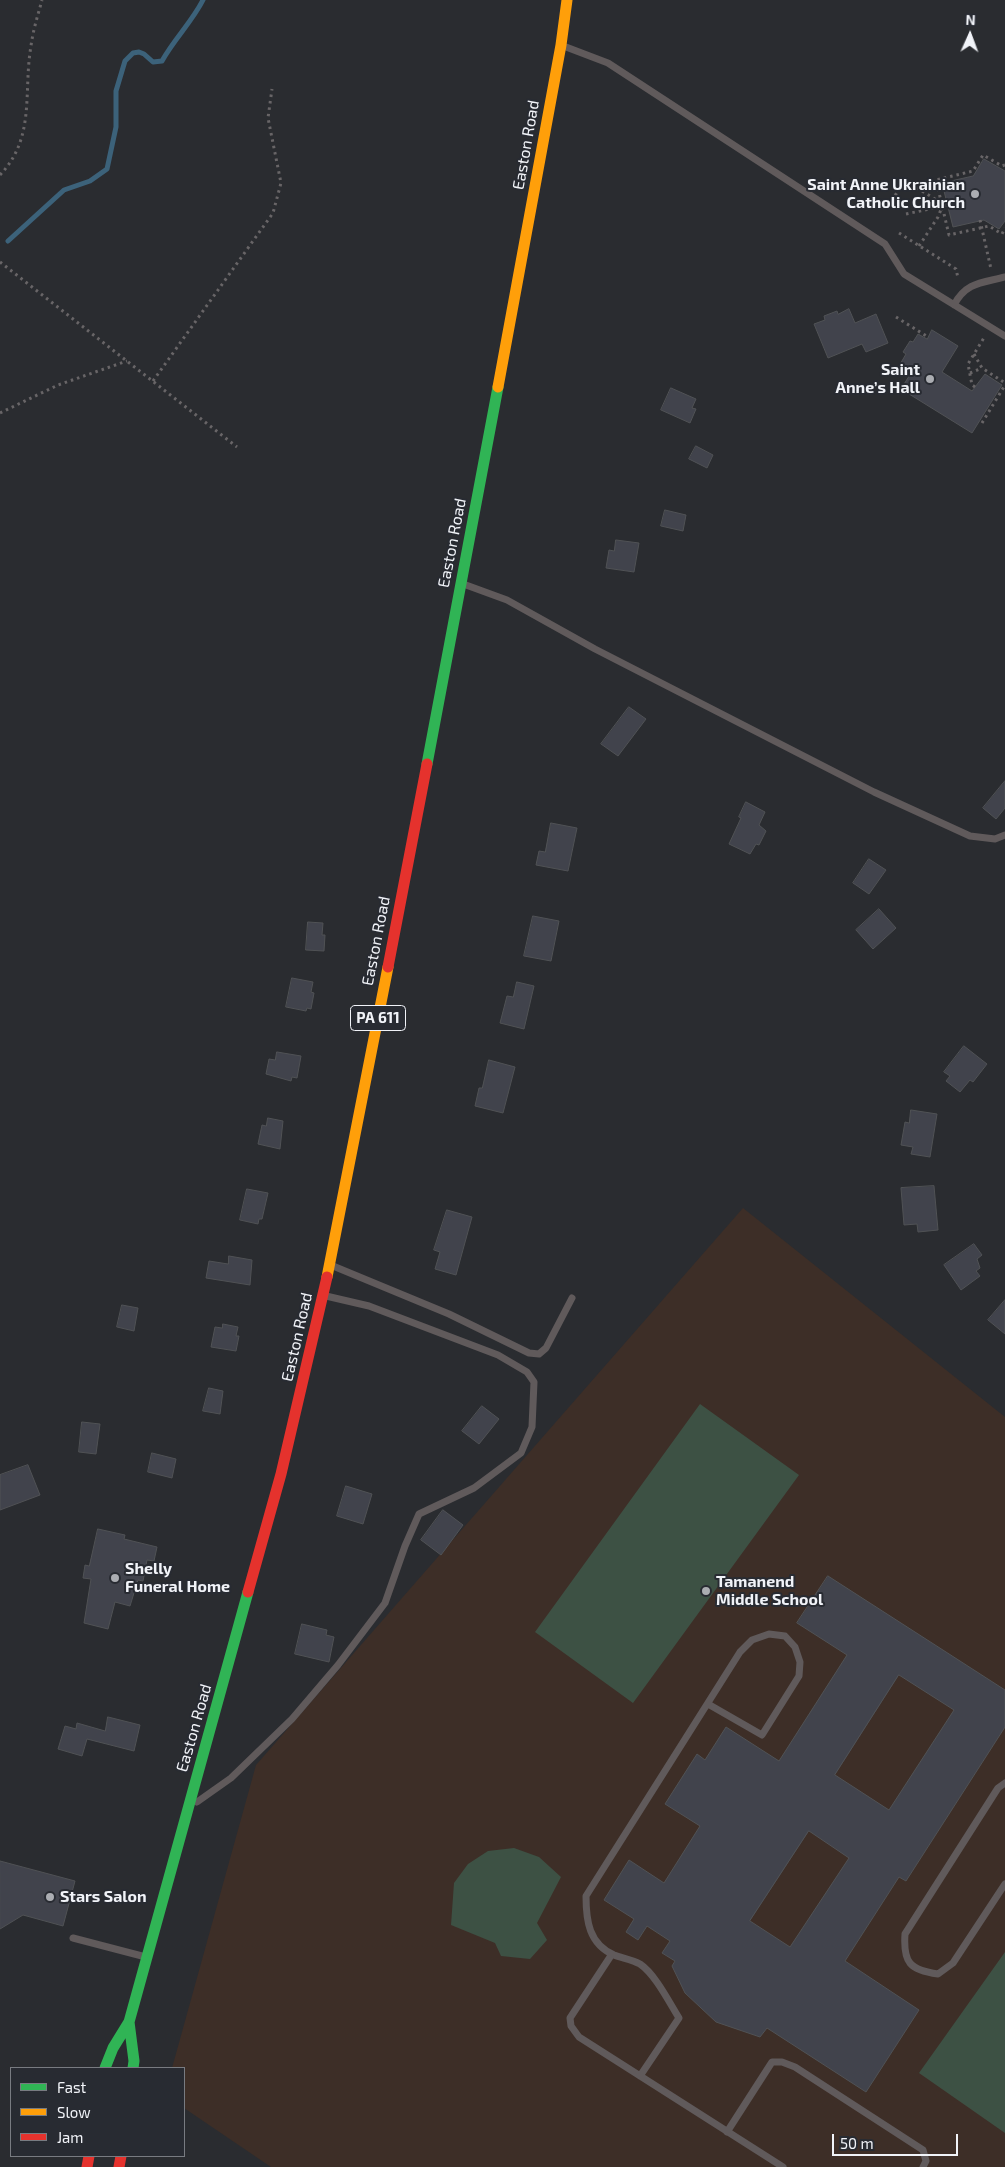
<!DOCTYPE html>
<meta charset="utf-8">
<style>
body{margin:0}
#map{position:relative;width:1005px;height:2167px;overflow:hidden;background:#2a2c30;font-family:"Exo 2",sans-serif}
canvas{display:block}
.legend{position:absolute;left:10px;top:2067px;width:175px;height:90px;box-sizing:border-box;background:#282b32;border:1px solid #787b81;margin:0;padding:6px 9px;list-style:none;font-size:15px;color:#f1f3f8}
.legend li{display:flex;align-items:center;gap:10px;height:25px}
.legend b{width:25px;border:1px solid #787b81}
.north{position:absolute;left:945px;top:10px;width:50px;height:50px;-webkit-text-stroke:4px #282b32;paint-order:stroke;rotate:2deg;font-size:14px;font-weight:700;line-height:20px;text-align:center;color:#f1f3f8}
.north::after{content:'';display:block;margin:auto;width:18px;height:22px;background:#f1f3f8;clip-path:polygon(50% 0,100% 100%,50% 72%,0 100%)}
.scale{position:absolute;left:832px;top:2134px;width:126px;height:22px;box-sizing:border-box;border:2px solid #f1f3f8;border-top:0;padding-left:6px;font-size:15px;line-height:18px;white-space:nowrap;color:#f1f3f8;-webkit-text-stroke:4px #282b32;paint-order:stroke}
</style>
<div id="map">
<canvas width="1005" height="2167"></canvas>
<ul class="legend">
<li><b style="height:6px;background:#30b455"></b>Fast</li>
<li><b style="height:6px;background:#ff9f0a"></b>Slow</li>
<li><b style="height:6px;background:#e5322d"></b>Jam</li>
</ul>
<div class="north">N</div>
<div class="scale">50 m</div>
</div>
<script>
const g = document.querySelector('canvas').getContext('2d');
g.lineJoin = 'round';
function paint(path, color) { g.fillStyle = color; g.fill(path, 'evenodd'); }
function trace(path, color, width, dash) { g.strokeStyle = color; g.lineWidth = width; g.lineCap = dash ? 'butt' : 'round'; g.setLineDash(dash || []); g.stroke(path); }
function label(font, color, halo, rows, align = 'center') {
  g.font = font + ' "Exo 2",sans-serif'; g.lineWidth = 4; g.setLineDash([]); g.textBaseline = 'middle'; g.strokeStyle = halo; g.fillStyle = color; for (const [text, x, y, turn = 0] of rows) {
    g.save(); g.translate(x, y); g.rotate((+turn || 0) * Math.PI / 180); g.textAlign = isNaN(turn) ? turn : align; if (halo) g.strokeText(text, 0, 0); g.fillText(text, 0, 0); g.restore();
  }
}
const education = new Path2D(`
 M743 1208 1005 1417V2167H271L184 2108V2068H172L256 1765Z`);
const green = new Path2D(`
 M700 1404 799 1475 633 1703 535 1632Z
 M514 1848 539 1857 561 1877 537 1923 547 1940 530 1959 501 1956 495 1943 451 1925 454 1883 468 1864 488 1851Z
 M1005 1952V2133L919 2073Z`);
const stream = new Path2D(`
 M8 241 64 190 90 181 107 169 116 127V91L125 61 133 53 139 52 144 54 153 62 162 61C174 39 192 22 203 0`);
const building = new Path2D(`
 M984 159 1005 171V221L999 229 984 220 953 227 942 183 973 176Z
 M849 309 855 323 876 314 888 343 866 352 862 344 828 358 814 324 825 320 824 316 837 311 838 314Z
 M932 330 958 346 942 372 972 391 985 374 1002 385 972 433 901 389 911 373 899 366 906 354 903 352 910 341 913 342 918 334 927 339Z
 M671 388 696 399 692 408 696 409 690 423 661 410Z
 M696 446 713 455 707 468 689 459Z
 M665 510 686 515 683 531 661 526Z
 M616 540 639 543 634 572 606 568 609 550 614 551Z
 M629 707 646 719 618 756 601 744Z
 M1005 781V808L996 819 983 808Z
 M746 802 765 812 759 825 766 831 759 845 756 844 750 854 729 844 741 818 739 817Z
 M551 823 577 828 568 871 536 865 539 851 545 852Z
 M869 859 886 870 869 894 853 883Z
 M879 909 896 928 873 949 856 930Z
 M533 916 559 921 551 961 524 956Z
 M308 922 323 923 322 935H325L324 951 306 950Z
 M292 978 313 982 311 992 314 993 311 1009 307 1008 306 1011 286 1007Z
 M517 982 534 986 524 1029 500 1023 507 996 513 997Z
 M964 1046 987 1064 973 1082 970 1080 960 1092 946 1081 950 1076 944 1072Z
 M277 1052 301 1056 297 1078 292 1077 291 1081 266 1074 269 1059 275 1060Z
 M489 1060 515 1067 503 1113 475 1106 479 1088H482Z
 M911 1110 937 1114 930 1157 911 1154 913 1147 901 1145 905 1122 909 1123Z
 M268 1118 283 1121 280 1149 258 1144 262 1125 266 1126Z
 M934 1186 938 1230 918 1232 917 1224 904 1225 901 1188Z
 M247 1189 268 1193 262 1219H259L258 1224 240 1220Z
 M447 1210 472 1217 456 1275 435 1269 440 1252 434 1250Z
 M974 1244 982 1255 977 1259 980 1268 976 1271 980 1276 961 1290 944 1265Z
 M229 1256 252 1260 250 1285 206 1278 209 1261 228 1264Z
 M1005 1300V1334L988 1320Z
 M122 1305 138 1308 134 1331 117 1327Z
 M223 1324 238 1327 236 1336H239L236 1351 211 1347 215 1327 222 1328Z
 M209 1388 223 1391 220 1414 203 1411Z
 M482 1406 499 1419 479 1444 462 1431Z
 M82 1422 100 1424 96 1454 79 1452Z
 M152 1453 176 1459 172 1478 148 1472Z
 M28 1465 40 1495 0 1510V1475Z
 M346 1486 372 1494 363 1524 337 1516Z
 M443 1510 463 1525 441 1555 421 1540Z
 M98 1529 125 1535 124 1539 157 1547 154 1561 147 1560 143 1581 138 1580 130 1606 115 1602 108 1629 84 1623 91 1579 83 1578 85 1565 89 1566Z
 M828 1576 1005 1690V1727L906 1881 899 1877 845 1961 919 2010 866 2092 767 2028 760 2037 716 2022 685 1993 672 1966 675 1961 662 1953 670 1941 647 1926 638 1940 626 1932 634 1919 604 1900 629 1860 664 1883 700 1826 665 1804 697 1754 705 1760 726 1727 779 1761 847 1655 797 1623ZM899 1675 954 1710 889 1810 835 1775ZM809 1831 849 1858 790 1947 750 1921Z
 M302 1624 327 1630 326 1635 334 1637 329 1662 295 1654Z
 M108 1717 140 1725 134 1751 87 1739 82 1756 58 1749 65 1726 76 1729 77 1723 105 1731Z
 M0 1861 75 1881 63 1926 23 1915 0 1929Z`);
const path = new Path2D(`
 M1005 165 1002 166 983 155 973 171 936 180 949 235 989 226 1002 234 1005 228
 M0 175C36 137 23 92 31 46 33 30 38 15 42 0
 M892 201 904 180 935 199 941 206
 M906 214 948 205
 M980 220 991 269
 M899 233 956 269 958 278
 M919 246 938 217 942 207
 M0 262 237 447
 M896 317 928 337
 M974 354 982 368 1005 383
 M970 373 982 368
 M153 381 273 213 281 183 268 118 272 89
 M975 387 972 385 968 364 985 336
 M0 413 58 385 127 361
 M982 423 1005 385`);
const lane = new Path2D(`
 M566 47 608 63 885 244 904 274 1005 336
 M954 305C966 282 982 283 1005 277
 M466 585 507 600 595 649 874 792 970 836 995 839 1005 835
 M333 1266 449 1314 529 1353 539 1354 546 1348 572 1298
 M1005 1783 998 1788 905 1934C903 1963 910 1970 938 1974L953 1963 1005 1884
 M197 1802 231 1778 292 1719 338 1665 385 1603 405 1546 419 1514 474 1488 521 1453 532 1427 534 1382 527 1372 498 1355 369 1306 326 1296
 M73 1938 142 1956
 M612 1954 570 2018 571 2026 579 2037 783 2167
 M640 2076 679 2018C669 2002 655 1974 640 1964 633 1960 622 1958 614 1955 589 1944 586 1921 586 1896L740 1652 752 1640 769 1634 785 1636 795 1647 800 1662 799 1676 762 1735 708 1704
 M727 2132 772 2062H782L795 2067 923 2150 926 2161 923 2167`);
const fast = new Path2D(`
 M427 764 498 387
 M129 2022 134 2061 133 2068
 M105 2068 113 2048 129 2022 248 1592`);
const slow = new Path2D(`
 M498 387 561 45 567 0
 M327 1277 388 967`);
const jam = new Path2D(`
 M388 967 427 764
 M248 1592 281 1474 327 1277
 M87 2167 89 2156
 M119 2167 121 2156`);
const markers = [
 [975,194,5,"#abadb2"],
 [930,379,5,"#abadb2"],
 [115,1578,5,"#abadb2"],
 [706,1591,5,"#abadb2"],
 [50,1897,5,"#abadb2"]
];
const shields = [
 [378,1018,55]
];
const shieldNames = [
 ["PA 611",378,1018]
];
const streetNames = [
 ["Easton Road",526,145,-80],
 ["Easton Road",452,543,-79],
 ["Easton Road",376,941,-79],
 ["Easton Road",297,1337,-77],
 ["Easton Road",194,1728,-74]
];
const poiNames = [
 ["Saint Anne Ukrainian",965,185,"right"],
 ["Catholic Church",965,203,"right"],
 ["Saint",920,370,"right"],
 ["Anne’s Hall",920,388,"right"],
 ["Shelly",125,1569],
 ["Funeral Home",125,1587],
 ["Tamanend",716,1582],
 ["Middle School",716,1600],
 ["Stars Salon",60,1897]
];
paint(education, '#3d2e27');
paint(green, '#3d5144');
trace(stream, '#3c627a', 5);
paint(building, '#41434c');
trace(building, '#505255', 1);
trace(path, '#686567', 3, [2.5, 4]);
trace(lane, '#605a5b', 7);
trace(fast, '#30b455', 11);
trace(slow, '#ff9f0a', 11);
trace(jam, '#e5322d', 11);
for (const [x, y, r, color] of markers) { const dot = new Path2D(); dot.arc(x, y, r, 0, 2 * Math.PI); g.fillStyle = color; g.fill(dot); trace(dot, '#282b32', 2); }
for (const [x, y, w] of shields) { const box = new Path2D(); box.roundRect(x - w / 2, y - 12.5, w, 25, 4); g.fillStyle = '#282b32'; g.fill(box); trace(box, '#f1f3f8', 1); }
label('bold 15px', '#f1f3f8', null, shieldNames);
label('16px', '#f1f3f8', '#282b32', streetNames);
label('bold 16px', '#f1f3f8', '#282b32', poiNames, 'left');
</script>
